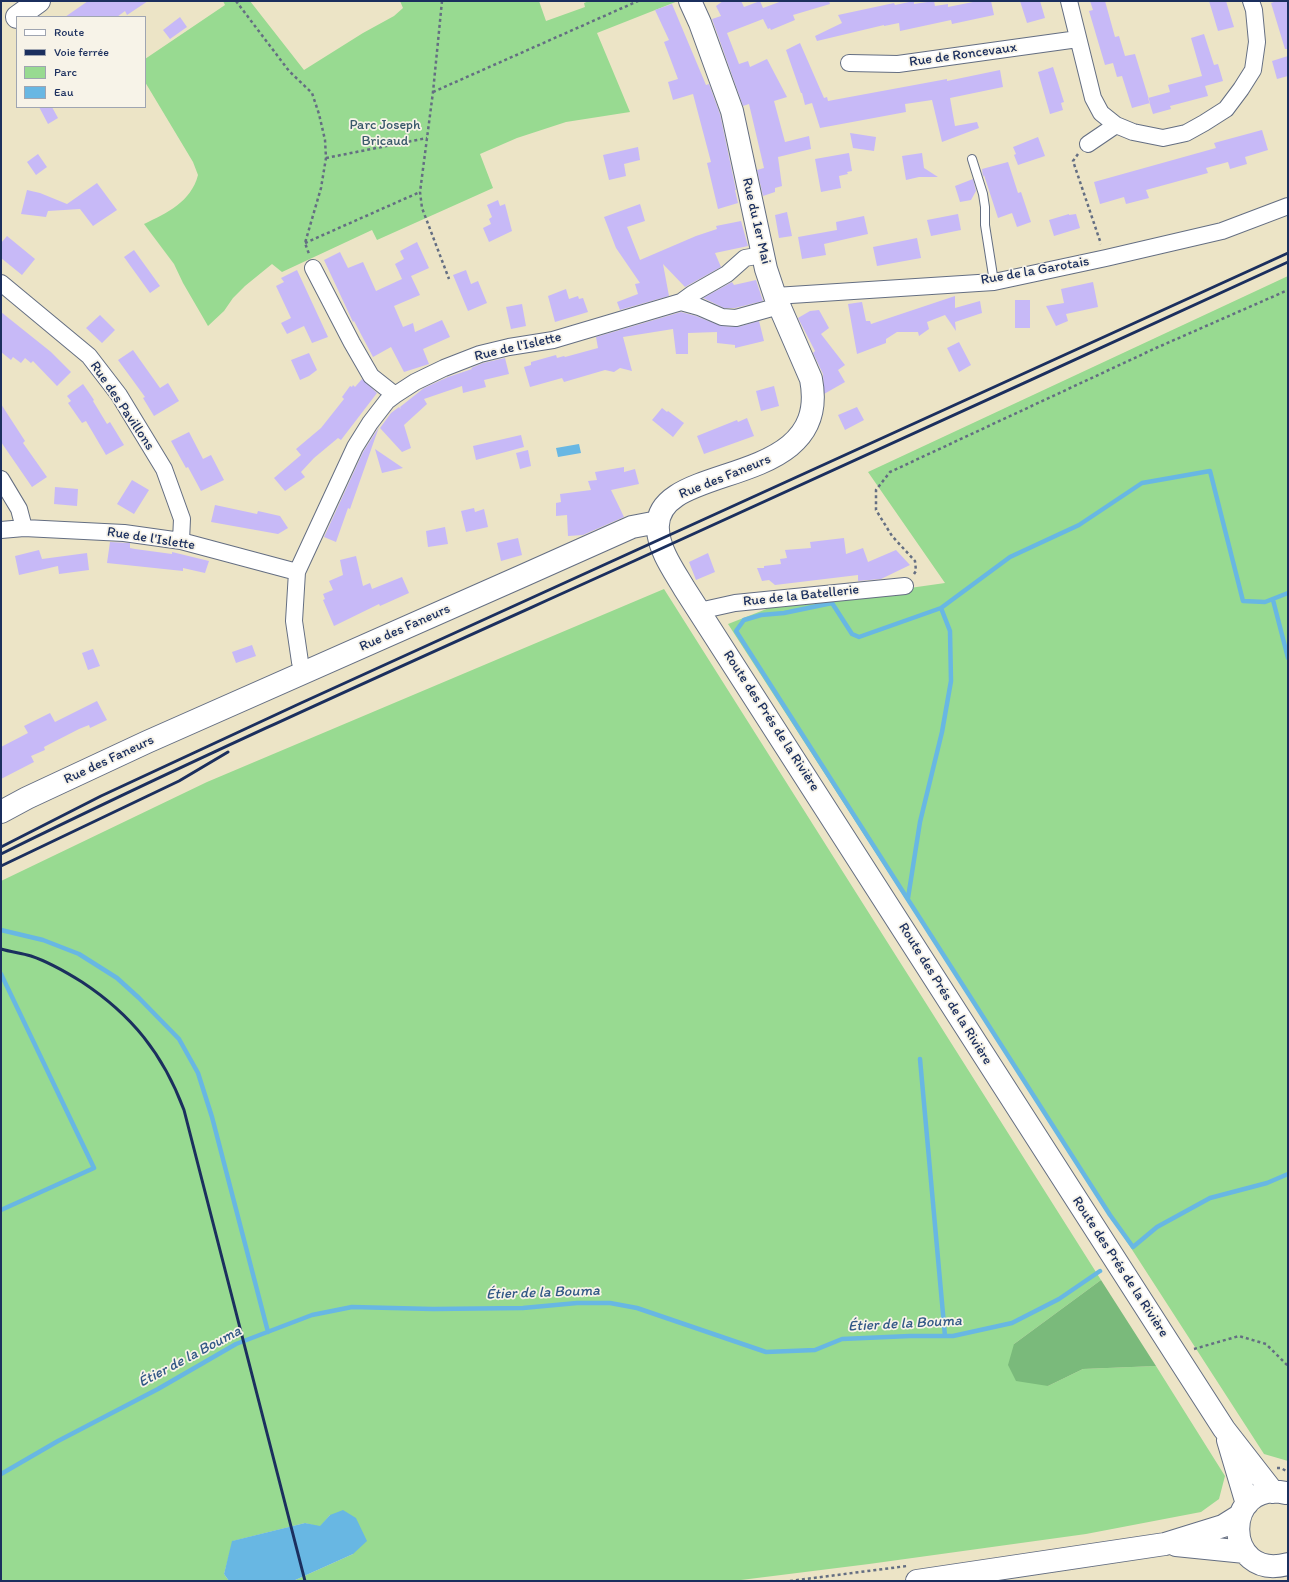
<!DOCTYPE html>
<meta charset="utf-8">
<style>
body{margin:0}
#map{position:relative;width:1289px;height:1582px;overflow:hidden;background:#ece4c6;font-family:Itim,sans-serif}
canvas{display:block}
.frame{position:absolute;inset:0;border:2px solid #1b2f5e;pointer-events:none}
.legend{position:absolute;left:16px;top:16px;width:130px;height:92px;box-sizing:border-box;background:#f7f3e8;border:1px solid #9fa5b1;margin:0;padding:5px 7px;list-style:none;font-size:12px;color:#1b2f5e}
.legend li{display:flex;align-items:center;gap:8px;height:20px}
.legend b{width:20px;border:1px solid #9fa5b1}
</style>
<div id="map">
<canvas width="1289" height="1582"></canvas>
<div class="frame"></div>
<ul class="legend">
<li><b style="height:5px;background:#fff"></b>Route</li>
<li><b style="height:5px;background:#1b2f5e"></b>Voie ferrée</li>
<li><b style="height:11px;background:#98da91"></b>Parc</li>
<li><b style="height:11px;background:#68b7e3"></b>Eau</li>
</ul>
</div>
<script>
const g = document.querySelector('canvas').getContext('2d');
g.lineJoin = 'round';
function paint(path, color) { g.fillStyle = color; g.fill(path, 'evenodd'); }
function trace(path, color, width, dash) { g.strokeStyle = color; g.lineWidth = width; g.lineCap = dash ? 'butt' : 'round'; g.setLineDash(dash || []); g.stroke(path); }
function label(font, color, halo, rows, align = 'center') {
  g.font = font + ' Itim,sans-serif'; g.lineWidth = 3.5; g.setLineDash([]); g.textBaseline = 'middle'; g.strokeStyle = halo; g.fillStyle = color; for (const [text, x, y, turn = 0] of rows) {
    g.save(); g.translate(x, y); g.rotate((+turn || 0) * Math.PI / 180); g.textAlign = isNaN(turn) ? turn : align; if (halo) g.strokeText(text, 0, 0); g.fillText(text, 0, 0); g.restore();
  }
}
const green = new Path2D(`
 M223 1H250L304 70 363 33 394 16 403 8 400 1H539L546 21 585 7 584 3 589 1H678L597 33 630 112 566 122 517 138 480 154 493 188 377 240 372 230 282 272 272 264 245 286 233 298 224 311 208 326 183 283 174 264 144 224C167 213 191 202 198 175L193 162 145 82V59L225 5Z
 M1288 276V1461L1264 1454 728 624 769 608 945 583 868 472Z
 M664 589 1101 1280 1014 1344 1048 1386 1083 1369 1156 1366 1225 1476 1219 1499 1201 1512 1086 1534 869 1564 733 1581H293L353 1554 330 1515 320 1527 305 1523 233 1541 224 1574 229 1581H1V881L207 782Z`);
const forest = new Path2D(`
 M1101 1280 1156 1366 1083 1369 1048 1386 1016 1381 1008 1365 1014 1344Z`);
const water = new Path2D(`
 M579 444 581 453 558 457 556 448Z
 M343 1510 356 1518 367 1541 353 1554 293 1581H229L224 1574 232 1541 305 1523 320 1526 330 1515Z`);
const stream = new Path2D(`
 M1288 593 1265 602 1243 601 1210 471 1142 483 1079 525 1010 557 941 608 859 637 852 634 832 603 784 613 761 615 744 620 736 631 1110 1215 1133 1247 1157 1227 1210 1198 1267 1183 1288 1174
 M1273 600 1288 658
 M908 898 920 822 942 732 951 681 950 631 941 608
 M1 930 43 940 79 954 117 978 139 998 179 1039 198 1073 212 1117 268 1332
 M1 974 94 1168 1 1210
 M920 1059 945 1336
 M1 1474 58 1441 158 1389 236 1344 312 1315 352 1307 433 1309 523 1308 577 1303H610L637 1308 766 1352 815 1350 842 1339 910 1336H953L1012 1323 1059 1299 1100 1271`);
const building = new Path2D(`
 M88 1H148L127 15 125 11 117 17H65Z
 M723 1H741L744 7 760 1 763 8 782 1H829L830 4 793 15 795 20 771 30 770 28 768 29 763 19 727 33 739 64 748 61 750 67 767 59 787 97 774 101 785 142 809 136 811 149 778 157 782 186 775 188V192L763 196 757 170 764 168 749 104 743 106 712 19 721 16 716 6Z
 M914 1V4L934 1 935 6 948 4V7L978 1H991L994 15 952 24 951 20 900 31 899 23 884 26V25L817 41 815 36 842 23 838 15 894 3 895 5Z
 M1020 1H1040L1045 18 1027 23Z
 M1090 1H1105L1115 37 1119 36 1125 56 1135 54 1150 103 1132 108 1122 76 1117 77 1113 63 1105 65 1089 11 1093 10Z
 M1209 1H1226L1234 27 1218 31Z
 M1277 1H1288V49H1285L1271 3Z
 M672 4 706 85 709 84 720 114 736 190H735L738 203 718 209 707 163 711 162 693 94 673 100 668 82 678 79 664 42 669 40 655 10Z
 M180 17 187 27 170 39 163 30Z
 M1204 34 1214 65 1218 64 1223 81 1205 86 1208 96 1170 106 1171 109 1153 114 1148 98 1170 92 1168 85 1202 76 1191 38Z
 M800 43 824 98 827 97 828 101 947 79V81L1000 70 1003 87 950 98 955 126 977 122 979 128 942 142 932 100 905 104 906 112 820 128 812 103 805 105 802 93H801L786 50Z
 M1288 56V76L1277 79 1272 61Z
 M1053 67 1064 102 1061 103 1063 110 1050 114 1038 72Z
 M39 107H52L58 118 48 124Z
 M1262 130 1268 150 1245 157 1247 164 1230 169 1228 162 1206 168 1208 173 1146 190 1149 198 1126 204 1124 197 1100 204 1094 182 1216 148 1214 143Z
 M850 133 876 137 874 151 853 148Z
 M1038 137 1045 156 1018 165 1014 155 1016 154 1013 147Z
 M638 147 640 160 624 164 626 176 609 180 603 155Z
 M849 153 852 171 847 172 848 174 839 176 841 188 821 192 815 159Z
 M922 153 924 168 938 177H919L906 180 902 156Z
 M38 154 47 167 36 175 27 162Z
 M1008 162 1018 193 1021 192 1031 222 1017 227 1012 213 998 218 984 175 983 177 982 169Z
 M973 179 976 191 971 200 960 202 955 186Z
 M97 183 117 210 93 226 80 209 48 211 46 217 21 214 27 190 40 193 67 204Z
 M498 200 500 206 505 204 512 231 489 242 483 228 491 224 489 219 492 217 487 205Z
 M640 204 645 221 627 227 640 260 696 236 717 229 716 226 741 221 748 246 715 253 721 267 685 287 663 264 669 296 620 310 617 302 638 294 635 284 640 283 616 248 604 217Z
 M787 212 792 236 779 238 775 215Z
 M958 214 961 230 931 236 927 220Z
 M1069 214V215L1076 214 1080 228 1054 236 1049 220Z
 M864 216 868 234 824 244 826 255 802 259 798 237 837 230 836 222Z
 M7 236 35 259 22 275 1 258V243Z
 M917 238 921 258 877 266 873 247Z
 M417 242 429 268 411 276 420 295 394 306 403 327 413 323 415 332 442 320 450 337 423 349 429 364 404 372 391 347 373 357 354 321 353 322 324 260 340 252 348 268 363 262 376 291 402 279 395 264 404 259 400 251Z
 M134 250 160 286 150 293 124 257Z
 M297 270 328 337 312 343 304 326 287 334 281 323 291 318 276 286 284 282 281 278Z
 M466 270 471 284 478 281 487 303 468 311 453 275Z
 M756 280 763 301 735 308H724L703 298 732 282 734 285Z
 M1093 282 1098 307 1066 314 1068 321 1056 326 1046 306 1064 303 1061 289Z
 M566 289 569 299 578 296 579 299 583 298 588 312 555 322 548 296Z
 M955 296V308L980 301 982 313 955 322 956 331 945 315 927 322 929 329 919 336 918 332H897L886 339V343L857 354 848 304 862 302 866 321H870L871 324Z
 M1015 300H1030V328H1015Z
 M522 304 526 326 511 329 506 307Z
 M819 310 829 328 821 334 845 365 838 370 845 382 824 394 823 374 813 353 815 351 798 318 810 311Z
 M1 312 51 352 71 372 57 386 33 361 31 363 25 358 21 363 13 357 11 360 1 352Z
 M681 312 696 316 721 326 738 327 759 321 764 341 735 348V345L717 343V332L688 333V354H676L673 329 623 337 632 371 620 368 614 372 605 370 564 382 562 378 530 387 524 367 531 365V362L556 355 557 358 564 356 565 357 598 348 596 337Z
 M100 315 115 330 102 343 86 328Z
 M959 342 971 365 959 372 947 348Z
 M133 350 160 388 168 383 179 401 154 416 143 398 145 397 118 360Z
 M309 353 317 370 309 376 300 380 291 360Z
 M505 358 509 374 484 380 486 387 463 393 462 386 424 399 427 404 404 425 411 448 402 452 380 428 391 413 399 407 401 409 400 407 424 388 448 377 472 369 471 368 483 363Z
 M362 379 377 393 341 440 338 438 314 458 301 472 305 477 285 491 274 478 301 455 296 449 321 428 344 399 342 397 350 386 352 387 353 385 355 387Z
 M83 384 94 400 93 401 107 424 110 422 124 445 106 455 86 421 82 423 68 403 71 401 67 396Z
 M774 386 779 406 761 411 756 391Z
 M1 404 25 441 23 443 47 477 32 487 1 442Z
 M857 407 864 420 845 430 838 415Z
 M662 408 667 412 668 411 684 423 673 437 652 420Z
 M747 418 754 436 704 454 697 436 737 420 738 422Z
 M379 427 350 509 348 508 336 542 324 537 363 452Z
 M189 432 203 459 211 455 224 480 201 491 188 467 186 468 171 441Z
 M521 435 524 447 476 460 473 446Z
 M375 449 403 468 382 473Z
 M528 450 531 466 520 469 516 453Z
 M624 467V472L635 469 639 484 611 490 624 517 583 535 568 536 567 515 556 516V503L561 502 560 494 591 490 588 481 597 480 595 472Z
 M132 480 149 490 134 514 117 504Z
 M55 487 78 489 77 506 54 504Z
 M215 505 257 514 258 511 280 516 288 528 278 534 211 522Z
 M474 508 475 512 484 509 488 527 466 532 461 511Z
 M445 527 448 544 428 547 426 531Z
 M518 538 522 555 501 561 497 543Z
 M844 538 846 554 863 548 868 562 896 550 910 565 881 579 858 581V575L775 585 769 580 762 581 757 568H764V566L781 564 780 559 787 558 785 550 811 548 810 542Z
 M110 542 130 543V548L135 549 172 554V552L209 561 205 573 183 568V571L107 563Z
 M39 550 42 559 87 553 89 570 59 574 58 566 19 575 15 556Z
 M708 553 715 572 696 580 689 562Z
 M356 556 363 586 370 583 372 589 402 577 409 593 380 606 379 604 334 626 323 600 325 599 323 594 333 590 329 581 343 575 340 560Z
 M252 645 256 656 236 663 232 652Z
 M93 649 100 666 88 670 82 653Z
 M97 701 107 720 90 728 89 725 79 729 44 747 45 750 31 756 34 762 1 779V747L28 733 24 726 50 713 55 722Z`);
const path = new Path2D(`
 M236 1 289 71 312 93 319 114 325 140 326 158 321 188 305 243 309 254
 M442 1 433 92 420 192 422 208 449 279
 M433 92 638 1
 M1078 154 1073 161 1101 244
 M326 158 427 138
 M305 243 420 192
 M914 574 916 571 915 561 892 536 876 510V490L890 472 1156 348 1288 290
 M1194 1349 1239 1336 1266 1344 1288 1366
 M1277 1468H1281L1288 1472
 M790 1581 907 1566`);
const lane = new Path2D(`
 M972 159 983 194 985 207V225L994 282`);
const street = new Path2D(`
 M1069 1 1093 98 1101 113 1116 125 1133 132 1163 138 1186 133 1204 123 1226 109 1241 89 1253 70 1257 42 1254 10 1251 1
 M849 63 898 64 1078 39
 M1088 144 1116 125
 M313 268 352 343 371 376 395 395
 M1 283 89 356 119 395 164 469 182 519 181 541
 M775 296 994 282 1106 258 1222 231 1288 206
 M681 302 692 294 727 274 745 258 762 255
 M1 479 19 509 24 528
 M1 530 24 528 124 533 181 541 297 572 355 447 370 423 387 401 395 395 415 382 444 368 480 354 509 347 553 340 681 302 699 307 722 317 736 318 779 306
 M297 572 294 621 300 662 304 673
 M699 611 735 603 905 586`);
const secondary = new Path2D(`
 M690 1 700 23 732 111 766 269 775 296 811 379C833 493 651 459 658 530 659 550 674 571 684 588L1177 1356 1224 1429 1273 1492
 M17 17 39 1
 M1 812 27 798 147 742 520 577 632 527 658 522
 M1228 1440 1247 1504
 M1286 1493C1222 1478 1222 1582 1288 1564
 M1176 1545 1245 1552
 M917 1581 1165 1544 1223 1526 1239 1516`);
const rail = new Path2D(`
 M1 847 101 796 301 703 1288 253
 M1 854C210 751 422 657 634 561 853 462 1070 362 1288 262
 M1 866 179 781 228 752
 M1 949C11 952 21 953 31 956 49 962 66 972 82 982 132 1015 163 1054 184 1110L305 1581`);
const streetNames = [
 ["Rue de Roncevaux",963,55,-8],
 ["Rue du 1er Mai",756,221,77],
 ["Rue de la Garotais",1035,271,-10],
 ["Rue de l'Islette",518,347,-13],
 ["Rue des Pavillons",122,406,56],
 ["Rue des Faneurs",725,477,-22],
 ["Rue de l'Islette",151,539,9],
 ["Rue de la Batellerie",801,596,-6],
 ["Rue des Faneurs",405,628,-24],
 ["Route des Prés de la Rivière",771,721,57],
 ["Rue des Faneurs",109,760,-25],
 ["Route des Prés de la Rivière",945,994,58],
 ["Route des Prés de la Rivière",1120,1267,57]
];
const parkNames = [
 ["Parc Joseph",385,125],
 ["Bricaud",385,141]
];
const waterNames = [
 ["Étier de la Bouma",543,1293,-2],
 ["Étier de la Bouma",905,1324,-3],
 ["Étier de la Bouma",190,1357,-28]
];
paint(green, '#98da91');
paint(forest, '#7aba7b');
paint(water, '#68b7e3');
trace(stream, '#68b7e3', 4.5);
paint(building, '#c7b9f7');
trace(lane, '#646e82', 10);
trace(street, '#646e82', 18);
trace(secondary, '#646e82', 24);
trace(path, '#646e82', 2.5, [3, 3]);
trace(lane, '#fff', 8);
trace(street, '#fff', 16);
trace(secondary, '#fff', 22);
trace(rail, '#1b2f5e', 3);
label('14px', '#1b2f5e', '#f7f3e8', streetNames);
label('14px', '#3a5a6b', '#f7f3e8', parkNames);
label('italic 15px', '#325886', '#f7f3e8', waterNames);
</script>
